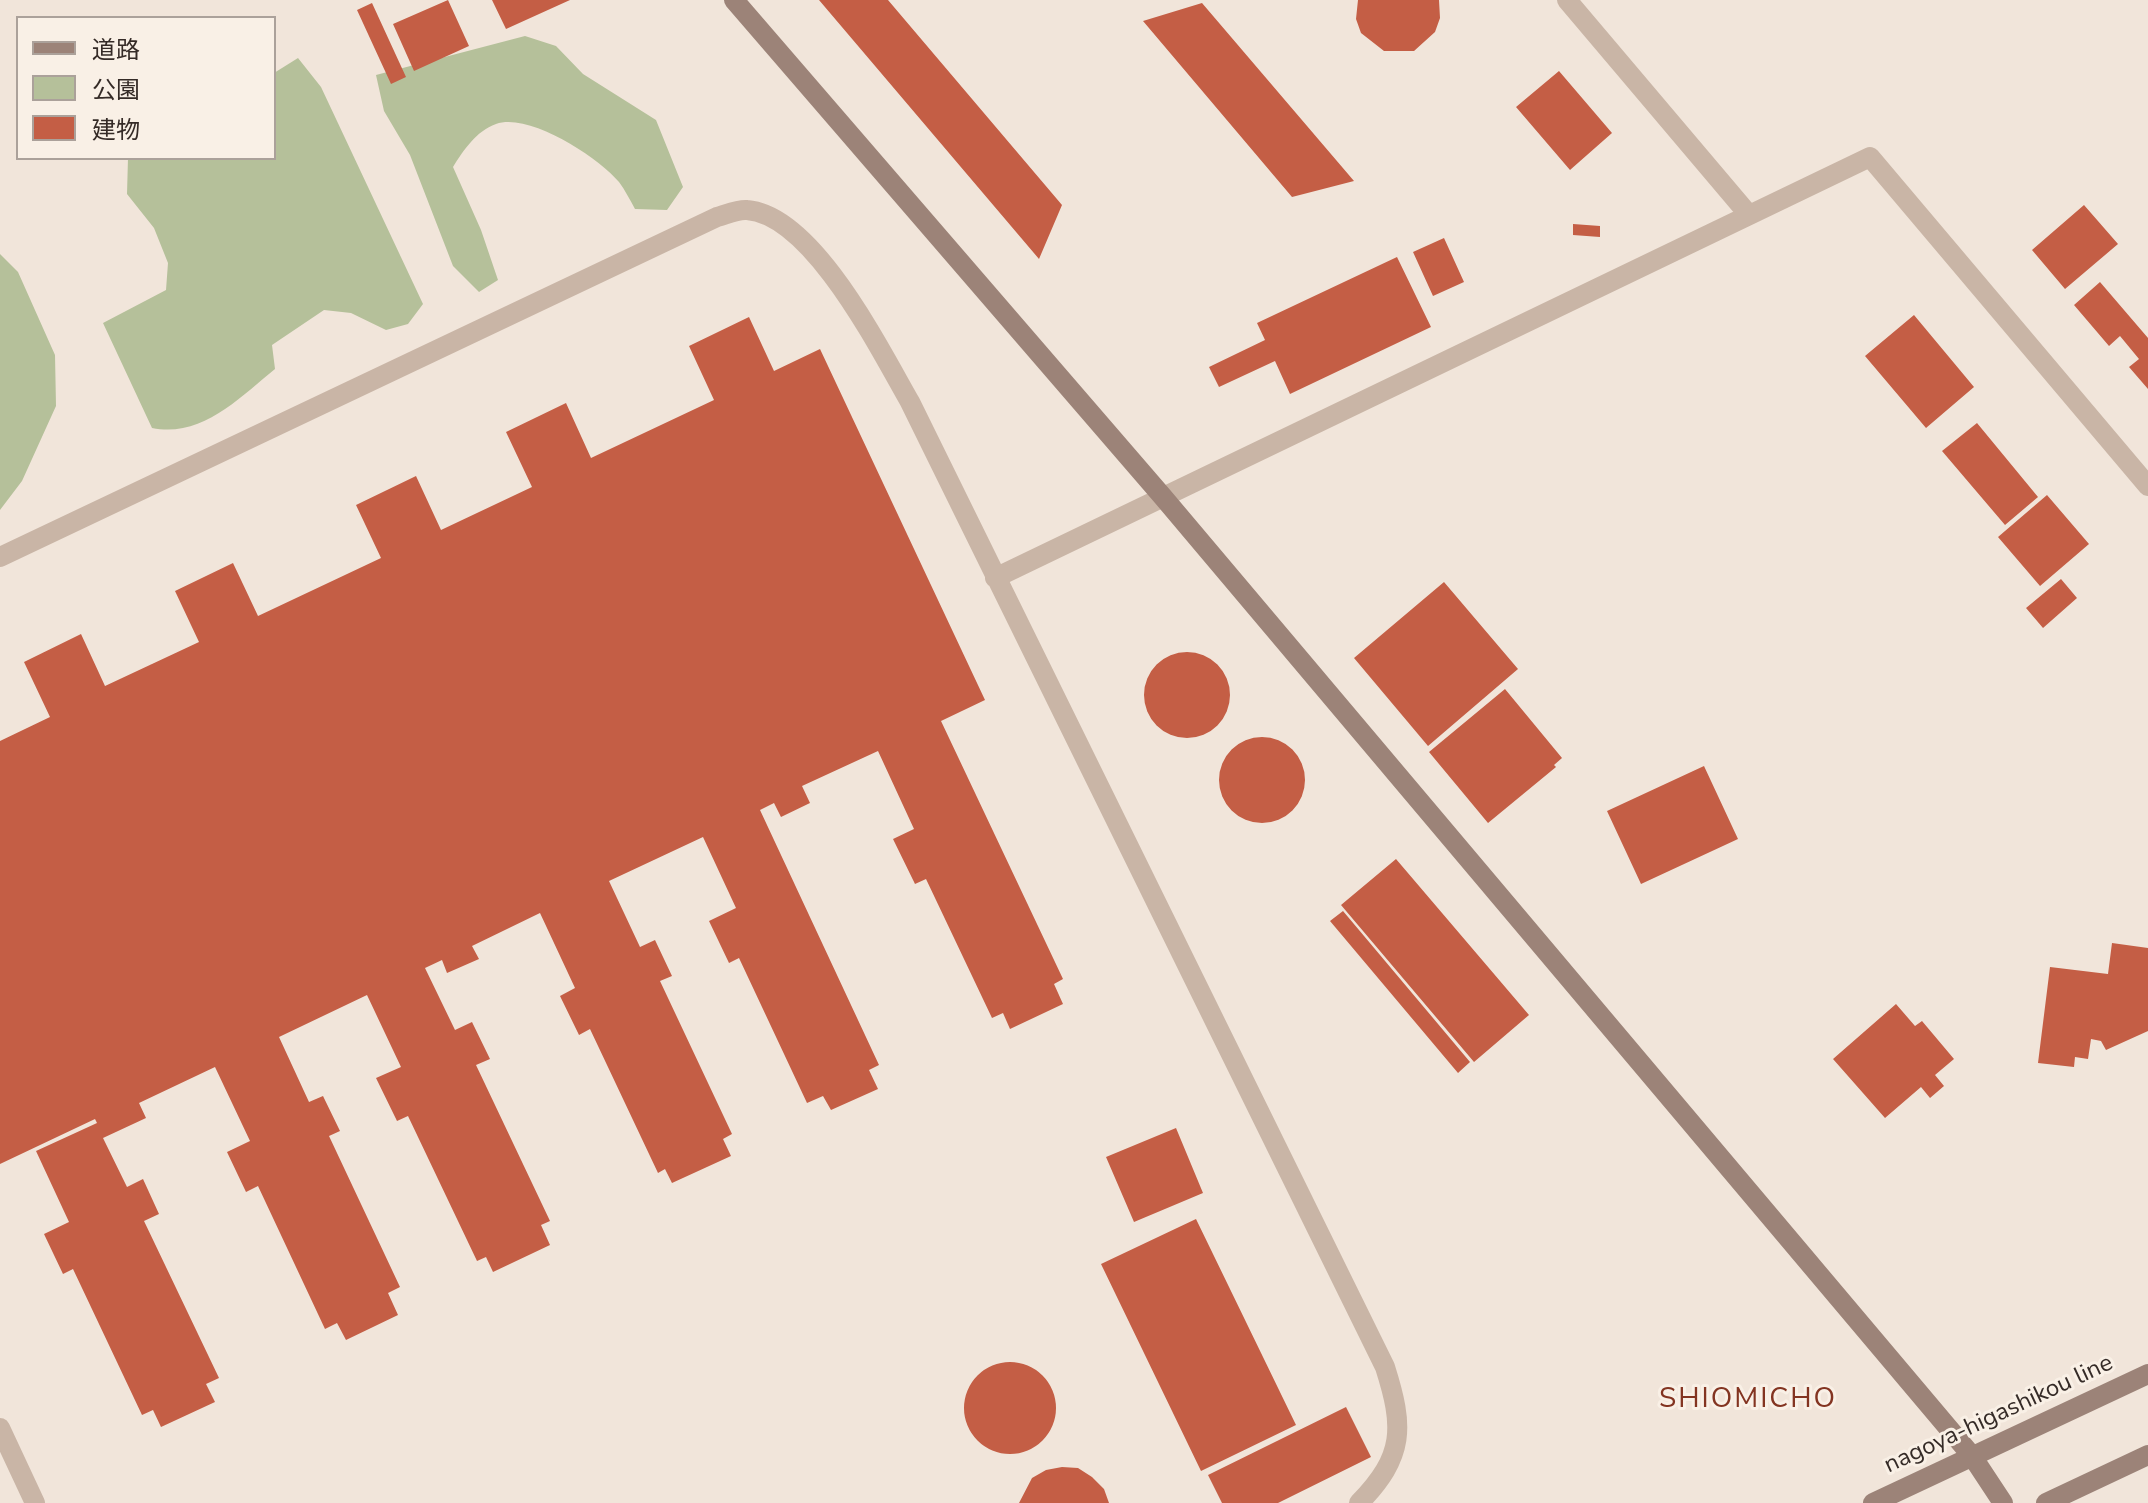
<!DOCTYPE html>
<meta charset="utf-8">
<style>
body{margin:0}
#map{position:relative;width:2148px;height:1503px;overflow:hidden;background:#f1e5da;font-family:"Nunito Sans","Noto Sans JP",sans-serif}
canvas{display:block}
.legend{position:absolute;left:16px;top:16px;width:260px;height:144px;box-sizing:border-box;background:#f9f0e6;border:2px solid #aba19a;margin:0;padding:10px 14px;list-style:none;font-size:24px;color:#352b27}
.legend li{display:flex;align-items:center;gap:16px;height:40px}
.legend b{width:40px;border:2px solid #aba19a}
</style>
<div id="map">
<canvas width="2148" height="1503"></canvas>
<ul class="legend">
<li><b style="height:10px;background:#9c8378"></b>道路</li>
<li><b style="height:22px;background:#b5c09a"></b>公園</li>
<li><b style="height:22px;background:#c45e45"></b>建物</li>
</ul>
</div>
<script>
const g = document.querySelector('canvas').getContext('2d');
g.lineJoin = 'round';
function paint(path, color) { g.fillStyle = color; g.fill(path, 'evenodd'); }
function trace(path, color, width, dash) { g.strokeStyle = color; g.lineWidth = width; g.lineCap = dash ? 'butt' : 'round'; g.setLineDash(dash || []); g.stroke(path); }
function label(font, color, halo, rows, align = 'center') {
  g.font = font + ' "Nunito Sans",sans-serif'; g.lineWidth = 6; g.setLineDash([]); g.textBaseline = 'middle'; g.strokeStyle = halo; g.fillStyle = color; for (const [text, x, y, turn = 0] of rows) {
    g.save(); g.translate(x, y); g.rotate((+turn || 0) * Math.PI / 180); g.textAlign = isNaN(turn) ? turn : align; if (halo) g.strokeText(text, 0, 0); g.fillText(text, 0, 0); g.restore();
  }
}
const green = new Path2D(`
 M525 36 556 46 583 74 656 120 683 187 667 210 635 209C630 200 625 190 619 182 598 157 529 112 496 124 476 131 463 151 453 167L481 230 498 280 479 292 453 266 410 155 384 111 376 75Z
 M298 58 321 87 423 304 408 324 386 330 351 313 324 310 272 345 275 369C239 398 202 438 152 428L103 323 166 290 168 263 154 228 127 194 128 158H274V73Z
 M0 254 18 272 55 355 56 406 22 481 0 510Z`);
const building = new Path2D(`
 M448 0 469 46 414 71 393 24Z
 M492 0H570L506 29Z
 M819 0H888L1062 205 1039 259Z
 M1358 0H1439L1440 18 1435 32 1414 51H1384L1361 33 1356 19Z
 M372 3 406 77 391 84 357 10Z
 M1202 3 1354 181 1292 197 1143 21Z
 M1559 71 1612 133 1570 170 1516 107Z
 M2084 205 2118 244 2065 289 2032 250Z
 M1573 224 1600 226V237L1573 235Z
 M1444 238 1464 282 1433 296 1413 252Z
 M1397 257 1431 327 1290 394 1275 361 1219 387 1209 367 1265 340 1257 323Z
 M2100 282 2148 338V389L2129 367 2139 359 2120 336 2109 346 2074 305Z
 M1914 315 1974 387 1926 428 1865 356Z
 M749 317 774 371 820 349 985 700 941 721 1063 979 1054 984 1063 1004 1010 1029 1003 1013 992 1018 926 879 915 884 893 839 914 829 878 751 802 786 810 803 781 817 774 803 760 810 879 1065 869 1070 878 1089 831 1110 823 1096 807 1103 739 958 729 963 709 921 736 908 703 837 609 881 640 947 655 940 672 976 660 981 732 1134 723 1139 731 1156 672 1183 665 1169 658 1173 590 1029 579 1035 560 996 575 988 540 913 472 946 479 959 447 973 442 960 425 968 455 1030 472 1022 490 1059 476 1065 550 1221 541 1225 550 1245 493 1272 486 1257 477 1261 408 1116 397 1121 376 1078 401 1067 367 995 279 1037 309 1102 323 1096 340 1131 329 1136 400 1287 388 1293 398 1315 346 1340 337 1323 325 1329 258 1186 246 1192 227 1152 250 1141 215 1067 139 1103 146 1118 103 1138 127 1187 143 1179 159 1214 144 1221 219 1378 206 1384 215 1402 161 1427 153 1410 142 1415 73 1269 63 1274 44 1234 69 1222 36 1151 97 1123 95 1119 0 1164V741L50 717 24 662 81 634 105 686 199 642 175 591 233 563 258 616 381 558 356 505 416 476 441 530 532 487 506 432 566 403 591 458 714 400 689 346Z
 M1977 423 2038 497 2005 525 1942 451Z
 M2047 495 2089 544 2040 586 1998 537Z
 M2061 579 2077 598 2043 628 2026 608Z
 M1444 582 1518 669 1428 746 1354 658Z
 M1144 695a43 43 0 1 1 86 0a43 43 0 1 1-86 0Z
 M1505 689 1562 758 1554 765 1556 767 1488 823 1429 752Z
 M1219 780a43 43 0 1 1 86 0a43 43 0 1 1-86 0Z
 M1704 766 1738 839 1641 884 1607 811Z
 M1396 859 1529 1015 1474 1062 1341 905Z
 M1343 911 1470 1062 1458 1073 1330 921Z
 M2112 943 2148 948V1031L2106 1050 2101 1041 2091 1039 2088 1059 2075 1057 2074 1067 2038 1063 2050 967 2108 974Z
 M1896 1004 1915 1026 1922 1021 1954 1059 1935 1075 1944 1086 1930 1098 1921 1087 1885 1118 1833 1059Z
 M1176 1128 1203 1193 1134 1222 1106 1157Z
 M1196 1219 1296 1425 1201 1471 1101 1264Z
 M964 1408a46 46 0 1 1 92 0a46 46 0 1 1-92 0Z
 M1346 1407 1371 1457 1278 1503H1222L1208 1475Z
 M1062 1467 1078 1468 1092 1477 1104 1489 1109 1503H1019L1032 1478 1046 1470Z`);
const lane = new Path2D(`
 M1567 0 1749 215
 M0 557 717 217C725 215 738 209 747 210 813 215 880 350 910 402L1385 1367C1404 1427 1405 1456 1359 1503
 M995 578 1870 157 2148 486
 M0 1428 35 1503`);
const secondary = new Path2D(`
 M734 0 1163 497 1972 1456 2003 1503
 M1873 1503 2148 1374
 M2046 1503 2148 1455`);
const streetNames = [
 ["nagoya-higashikou line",1999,1415,-25]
];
const quarterNames = [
 ["SHIOMICHO",1748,1400]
];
paint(green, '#b5c09a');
paint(building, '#c45e45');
trace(lane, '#c9b5a6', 20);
trace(secondary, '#9c8378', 20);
label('24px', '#352b27', '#f9f0e6', streetNames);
g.letterSpacing = '2px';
label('28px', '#833421', '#f9f0e6', quarterNames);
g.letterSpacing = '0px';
</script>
